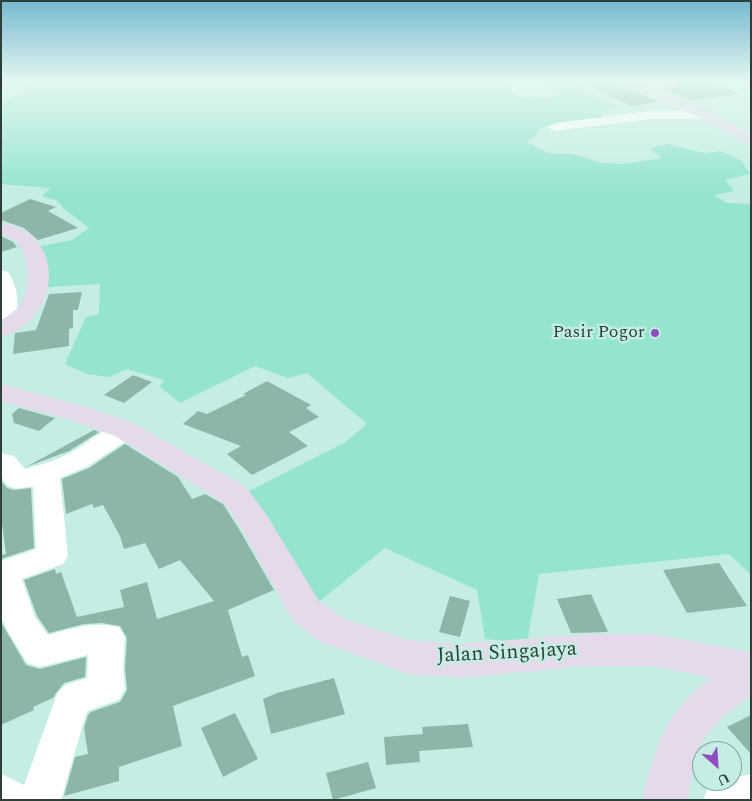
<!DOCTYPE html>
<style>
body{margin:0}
#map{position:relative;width:752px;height:801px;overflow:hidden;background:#c4eee3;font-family:Spectral,serif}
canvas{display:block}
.frame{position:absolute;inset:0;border:2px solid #2f403b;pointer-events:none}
.north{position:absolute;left:692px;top:741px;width:50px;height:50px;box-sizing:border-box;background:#c4eee3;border:1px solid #88a8a0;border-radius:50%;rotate:154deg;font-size:14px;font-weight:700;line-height:20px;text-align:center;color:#2f403b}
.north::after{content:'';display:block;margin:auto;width:18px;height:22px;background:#914cc0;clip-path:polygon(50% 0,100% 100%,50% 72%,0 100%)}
</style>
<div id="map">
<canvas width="752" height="801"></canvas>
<div class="frame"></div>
<div class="north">U</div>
</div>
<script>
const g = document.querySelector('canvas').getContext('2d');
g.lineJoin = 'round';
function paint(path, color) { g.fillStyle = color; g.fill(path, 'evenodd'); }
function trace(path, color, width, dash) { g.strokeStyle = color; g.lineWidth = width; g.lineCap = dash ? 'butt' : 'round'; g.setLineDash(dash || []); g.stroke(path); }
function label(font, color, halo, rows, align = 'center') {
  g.font = font + ' Spectral,serif'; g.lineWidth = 5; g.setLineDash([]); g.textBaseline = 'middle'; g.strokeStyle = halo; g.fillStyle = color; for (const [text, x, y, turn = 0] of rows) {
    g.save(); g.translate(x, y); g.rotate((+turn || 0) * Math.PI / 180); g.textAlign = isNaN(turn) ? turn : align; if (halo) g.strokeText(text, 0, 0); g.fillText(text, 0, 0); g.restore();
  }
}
const green = new Path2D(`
 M1 80H572L582 85 581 87 591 94 589 95C600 101 611 102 622 107L601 111 604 119 540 127 539 132 527 142 548 153 573 154 601 163 624 164 662 158 649 148 668 144 703 153 722 151 742 161 750 174 725 180 734 191 714 195 726 203 751 204V575L729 554 539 574 527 643 485 639 477 590 385 548 315 605 245 493 344 443 367 424 307 373 288 378 255 366 180 403 160 387 164 380 127 369 109 377 87 374 65 364 86 317 99 314 100 284 47 287 38 247 72 240 89 228 63 208 58 201 42 196 51 188 1 184V98H10L37 82H7L1 86ZM507 80 549 81 555 92 552 99 517 96 510 89Z`);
const building = new Path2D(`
 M575 80H617L620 85 659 102 631 106Z
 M678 80H709L740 94 692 100 661 89 674 86 679 82Z
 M30 199 56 207 48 211 78 228 38 240 24 228 1 220V213Z
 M1 236 13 242 17 247 1 252Z
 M82 292 78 310H73V328L69 329V346L13 354 15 333 36 330 49 294Z
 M133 375 152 382 124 403 104 395Z
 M267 381 311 405 306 408 319 417 289 432 308 446 252 475 227 454 241 446 183 424 198 411 207 414 246 395 243 394Z
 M19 408 55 418 39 431 14 423 12 414Z
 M94 430 99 432 69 451 26 467Z
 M125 444 178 477 192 499 205 494 223 504 239 529 274 590 228 610 242 657 248 655 255 676 173 706 182 746 119 767V781L64 796 75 757 88 754 84 728 88 715 91 712 120 702 127 690 125 667 127 638 120 626 102 623 84 624 49 633 37 616 24 580 55 569 56 574 61 572 77 617 124 607 120 590 147 582 157 619 214 601 180 560 159 569 145 543 124 549 120 536 103 505 94 508 92 504 66 514 62 479 89 468Z
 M1 481 7 488 14 490 31 488 34 548 1 559V555L6 554 1 515Z
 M719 563 747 606 687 613 663 570Z
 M591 594 608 632 571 633 557 599Z
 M450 596 470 601 460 637 439 632Z
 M1 622 26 665 40 669 86 657 85 677 64 683 56 693 53 698 33 707 34 710 1 725Z
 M334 678 345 714 271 734 263 699 277 693Z
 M235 713 258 759 223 777 201 728Z
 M751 715V754L727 727Z
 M468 724 473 747 419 751 420 762 386 765 384 737 423 734 422 727Z
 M368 762 376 788 333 800 326 773Z`);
const street = new Path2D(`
 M641 80H675L677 82C671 88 634 90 628 84L630 82Z
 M650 111H706L713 115 706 119H650L555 131 548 127 555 123Z
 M1 270 8 272C20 289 21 315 9 333L1 335Z
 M125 422 134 424 138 430 134 436 88 466 60 478 68 556 63 564 22 579 35 617 48 635C71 629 97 620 120 628L125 638 123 667 125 689 119 700 90 710 86 714 61 800H1V774L24 785 57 694 65 685 87 678 88 655 40 667 27 663 8 632 1 617V561L36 549 33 486C0 494 1 480 1 453L14 456 25 469C40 465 56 460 70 453 88 443 105 427 125 422Z
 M751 774V800H703L709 785 720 781H732V778Z`);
const secondary = new Path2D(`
 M619 80H636L709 111 751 134V146L699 117 621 83Z
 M1 222C11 225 22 227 30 234 67 266 46 326 1 337V320C8 316 16 311 20 305 31 290 30 259 18 244 14 239 7 237 1 234Z
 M1 384 90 408 135 424 246 487 266 514 319 601 345 619 408 640 460 644 587 634H654L751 652V696C730 710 706 729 697 753 692 768 691 784 688 800H642C655 748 665 711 711 678L654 666H587L460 678 408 674 319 641 293 621 241 528 224 503 115 436 70 420 1 401Z`);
const markers = [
 [655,333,5,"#914cc0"]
];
const poiNames = [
 ["Pasir Pogor",645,333]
];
const nearStreetnames = [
 ["Jalan Singajaya",507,654,-3]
];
paint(green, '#94e4cf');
paint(building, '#8db6aa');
paint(street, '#fff');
paint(secondary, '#e4daec');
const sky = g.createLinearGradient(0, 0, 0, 192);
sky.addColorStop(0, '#74b8cf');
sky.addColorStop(0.42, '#e4f7f2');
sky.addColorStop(1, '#e4f7f200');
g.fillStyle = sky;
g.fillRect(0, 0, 752, 192);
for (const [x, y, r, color] of markers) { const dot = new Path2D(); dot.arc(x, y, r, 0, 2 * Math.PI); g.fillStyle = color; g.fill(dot); trace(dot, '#c4eee3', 2); }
label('18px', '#2f403b', '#c4eee3', poiNames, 'right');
label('21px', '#2f403b', '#c4eee3', nearStreetnames);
</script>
